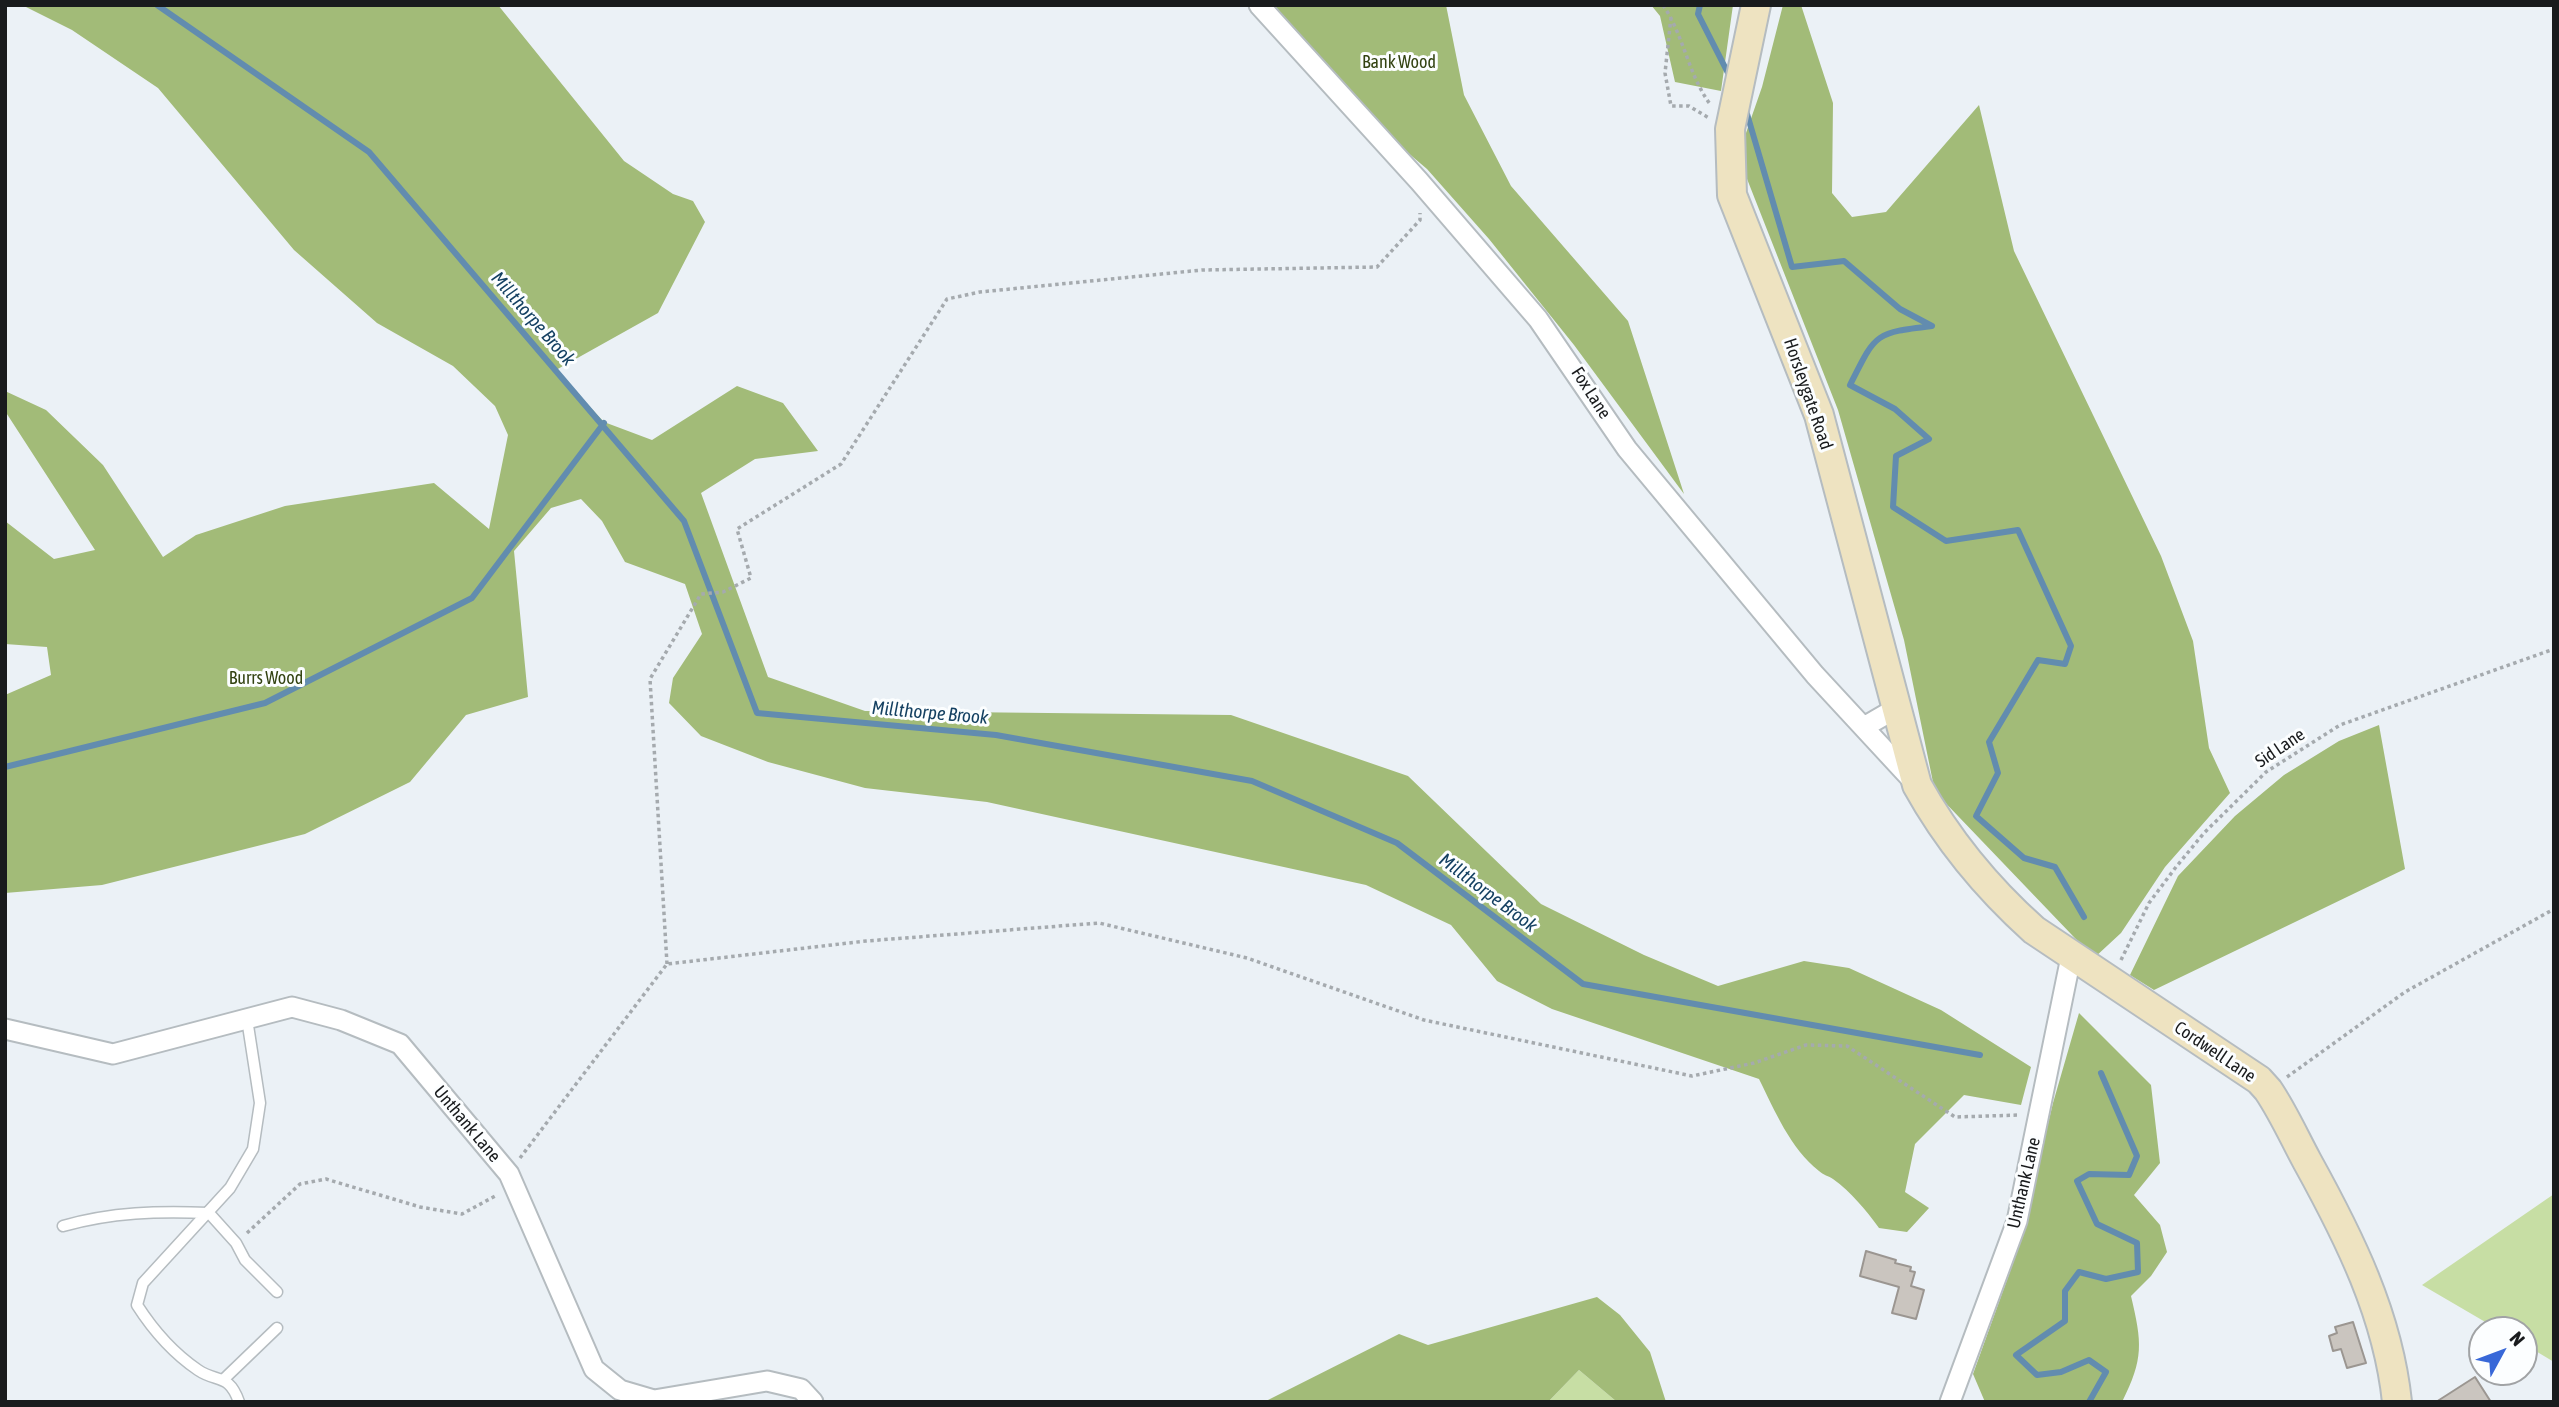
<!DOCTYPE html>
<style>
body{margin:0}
#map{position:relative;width:2559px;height:1407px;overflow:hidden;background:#ebf1f6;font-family:"Asap Condensed",sans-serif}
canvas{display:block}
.frame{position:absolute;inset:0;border:7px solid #191b1d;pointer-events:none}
.north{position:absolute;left:2468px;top:1316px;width:70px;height:70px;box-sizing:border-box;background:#fcfeff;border:2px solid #a1a3a5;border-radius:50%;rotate:49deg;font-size:19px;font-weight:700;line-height:28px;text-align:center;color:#191b1d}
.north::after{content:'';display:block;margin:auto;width:24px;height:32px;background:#3868d8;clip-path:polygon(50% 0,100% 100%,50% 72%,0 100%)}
</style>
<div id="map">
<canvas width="2559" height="1407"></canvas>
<div class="frame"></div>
<div class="north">N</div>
</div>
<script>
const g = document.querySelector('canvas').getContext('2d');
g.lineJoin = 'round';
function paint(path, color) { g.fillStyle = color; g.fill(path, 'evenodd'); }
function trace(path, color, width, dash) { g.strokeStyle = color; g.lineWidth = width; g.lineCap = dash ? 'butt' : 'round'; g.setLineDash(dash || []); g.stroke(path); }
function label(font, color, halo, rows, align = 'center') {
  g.font = font + ' "Asap Condensed",sans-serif'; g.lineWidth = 6; g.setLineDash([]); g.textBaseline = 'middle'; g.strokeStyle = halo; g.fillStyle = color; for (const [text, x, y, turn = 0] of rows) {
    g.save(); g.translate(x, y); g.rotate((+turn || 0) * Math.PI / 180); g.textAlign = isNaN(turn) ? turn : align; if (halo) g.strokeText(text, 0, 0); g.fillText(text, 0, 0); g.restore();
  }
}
const green = new Path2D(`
 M2554 1194V1362L2524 1344V1330H2499L2422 1285Z
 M1579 1370 1617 1402H1548Z`);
const forest = new Path2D(`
 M22 5H498L624 161 673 194 693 201 705 222 658 313 556 370 604 422 652 440 737 386 783 403 818 451 755 459 701 493 768 677 865 711 1231 715 1408 776 1541 904 1644 955 1718 986 1804 961 1849 968 1941 1010 2031 1067 2021 1105 1964 1095 1915 1144 1905 1192 1929 1208 1907 1232 1879 1228C1866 1210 1851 1192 1833 1179 1829 1176 1823 1175 1819 1171 1790 1148 1775 1111 1759 1079L1552 1009 1497 981 1451 925 1366 885 987 802 865 788 768 762 701 736 669 703 673 678 702 634 685 584 625 562 602 521 581 499 551 508 514 551 528 697 466 715 410 782 305 834 102 885 5 893V695L51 675 47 647 5 644V521L54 559 95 550 5 411V391L46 410 103 465 163 557 196 535 285 506 434 483 489 529 508 435 495 406 453 366 377 323 294 250 158 88 72 30Z
 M1274 5H1446L1464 95 1511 186 1628 321 1684 494 1574 345 1489 239 1427 169 1381 130Z
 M1651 5H1733L1721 91 1675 82 1660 16Z
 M1783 5H1801L1833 103 1832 193 1852 217 1886 212 1979 105 2014 251 2161 556 2193 641 2209 748 2230 793 2165 867 2121 933 2094 958 1935 792 1904 640 1838 410 1738 156 1762 87Z
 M2379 725 2405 869 2154 990 2130 975 2178 876 2235 816 2284 775 2339 741Z
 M2079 1013 2151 1085 2160 1163 2134 1195 2160 1225 2167 1252 2151 1276 2131 1296C2142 1343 2144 1358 2122 1402H1985L1973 1374 2017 1252 2053 1103Z
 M1597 1297 1620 1315 1650 1352 1666 1402H1617L1579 1370 1548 1402H1264L1399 1334 1428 1345Z`);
const stream = new Path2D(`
 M157 5 369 152 684 521 757 713 996 735 1252 781 1397 843 1583 984 1980 1055
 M1700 5 1698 14 1731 79
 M1745 107 1792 267 1844 261 1900 309 1932 326C1874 333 1876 333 1850 385L1895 409 1929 439 1896 456 1893 507 1946 541 2018 530 2071 646 2065 664 2038 660 1989 742 1998 773 1976 816 2024 858 2055 867 2084 917
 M5 767 265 703 472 598 604 423
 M2089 1402 2106 1372 2089 1360 2061 1372 2037 1375 2016 1355 2065 1321V1291L2079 1272 2106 1279 2138 1272 2137 1243 2097 1224 2077 1181 2089 1174 2129 1175 2137 1156 2101 1073`);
const building = new Path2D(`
 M1866 1251 1896 1260 1895 1263 1911 1267 1910 1271 1915 1272 1911 1286 1924 1290 1916 1319 1892 1313 1899 1287 1860 1276Z
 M2353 1322 2366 1363 2347 1368 2341 1349 2333 1351 2329 1336 2337 1333 2335 1327Z
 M2475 1377 2491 1402H2436Z`);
const path = new Path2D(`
 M1663 5C1684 36 1688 74 1710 104
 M1671 17 1665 73 1671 106H1689L1709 118
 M2121 960 2149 903 2176 867 2204 833 2266 772 2340 725 2554 649
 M667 964 650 679 701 594 723 592 751 578 737 529 841 464 947 299 980 292 1202 270 1377 267 1420 220V213
 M2287 1077 2405 992 2554 909
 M520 1158 667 964 866 941 1099 923 1247 958 1424 1020 1692 1076 1754 1063 1806 1045 1847 1046 1955 1117 2020 1115
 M247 1233 300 1184 326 1179 420 1207 462 1214 497 1195`);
const service = new Path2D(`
 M63 1226C112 1212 158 1211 209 1213L236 1243 245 1260 277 1292
 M224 1379 277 1328
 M239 1402C229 1373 217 1383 198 1370 173 1353 153 1330 137 1305L143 1283 230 1188 253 1149 260 1103 247 1019`);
const minor = new Path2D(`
 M1259 5 1419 181 1538 319 1627 449 1815 675 1914 782
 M1864 727 1895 709
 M5 1029 113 1054 292 1007 341 1020 400 1044 509 1174 594 1369 620 1390 654 1400 767 1381 801 1389 813 1402
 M1950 1402 2017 1221 2071 957`);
const secondary = new Path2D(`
 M1756 5 1730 129 1732 195 1819 415 1917 785C1948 841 1986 887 2034 930L2259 1080 2268 1090C2283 1112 2294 1137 2307 1161 2349 1237 2388 1315 2397 1402`);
const parkNames = [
 ["Bank Wood",1399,62],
 ["Burrs Wood",266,678]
];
const streetNames = [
 ["Fox Lane",1591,393,57],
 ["Horsleygate Road",1808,394,71],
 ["Sid Lane",2280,748,-34],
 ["Cordwell Lane",2215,1052,34],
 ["Unthank Lane",467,1124,50],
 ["Unthank Lane",2024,1183,-77]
];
const waterNames = [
 ["Millthorpe Brook",533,319,49],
 ["Millthorpe Brook",930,713,5],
 ["Millthorpe Brook",1488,893,37]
];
paint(green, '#c7dea4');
paint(forest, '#a2bb78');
trace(stream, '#628caf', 6);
paint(building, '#cac5bf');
trace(building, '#9b9691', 2);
trace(service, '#b5bcc0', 13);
trace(minor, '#b5bcc0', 23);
trace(secondary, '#b5bcc0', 32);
trace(path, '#a5aaae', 3.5, [3.5, 3.5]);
trace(service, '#fff', 10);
trace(minor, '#fff', 19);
trace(secondary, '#eee3c1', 28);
label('18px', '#334312', '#fcfeff', parkNames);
label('18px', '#191b1d', '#fcfeff', streetNames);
label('italic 19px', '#154162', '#fcfeff', waterNames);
</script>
